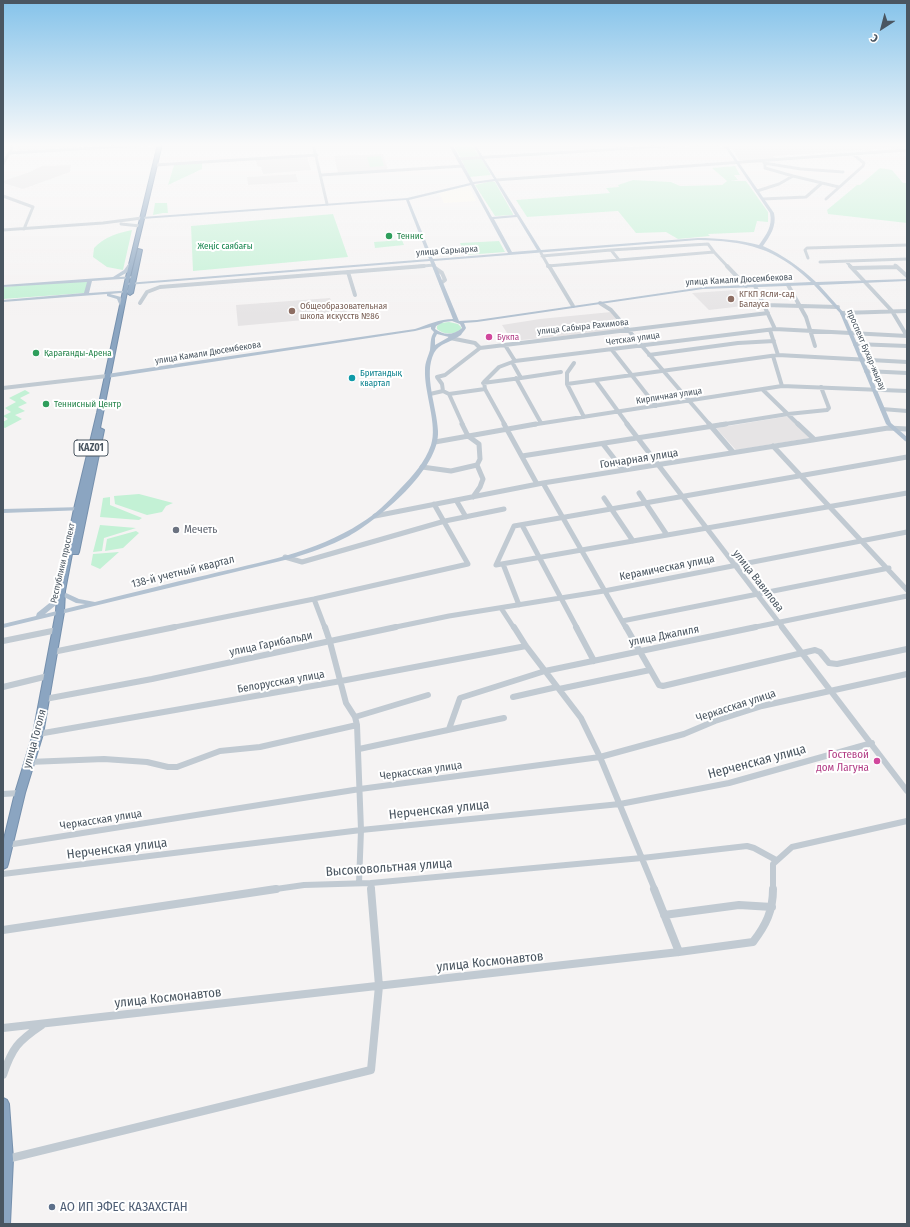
<!DOCTYPE html>
<meta charset="utf-8">
<style>
body{margin:0}
#map{position:relative;width:910px;height:1227px;overflow:hidden;background:#f5f3f3;font-family:"Fira Sans Condensed",sans-serif}
canvas{display:block}
.frame{position:absolute;inset:0;border:4px solid #4a5661;pointer-events:none}
.north{position:absolute;left:862px;top:8px;width:40px;height:40px;-webkit-text-stroke:3px #fff;paint-order:stroke;rotate:216deg;font-size:11px;font-weight:700;line-height:16px;text-align:center;color:#4a5661}
.north::after{content:'';display:block;margin:auto;width:14px;height:18px;background:#4a5661;clip-path:polygon(50% 0,100% 100%,50% 72%,0 100%)}
</style>
<div id="map">
<canvas width="910" height="1227"></canvas>
<div class="frame"></div>
<div class="north">С</div>
</div>
<script>
const g = document.querySelector('canvas').getContext('2d');
g.lineJoin = 'round';
function paint(path, color) { g.fillStyle = color; g.fill(path, 'evenodd'); }
function trace(path, color, width, dash) { g.strokeStyle = color; g.lineWidth = width; g.lineCap = dash ? 'butt' : 'round'; g.setLineDash(dash || []); g.stroke(path); }
function label(font, color, halo, rows, align = 'center') {
  g.font = font + ' "Fira Sans Condensed",sans-serif'; g.lineWidth = 4; g.setLineDash([]); g.textBaseline = 'middle'; g.strokeStyle = halo; g.fillStyle = color; for (const [text, x, y, turn = 0] of rows) {
    g.save(); g.translate(x, y); g.rotate((+turn || 0) * Math.PI / 180); g.textAlign = isNaN(turn) ? turn : align; if (halo) g.strokeText(text, 0, 0); g.fillText(text, 0, 0); g.restore();
  }
}
const commercial = new Path2D(`
 M469 186 476 201 444 203 439 193Z`);
const education = new Path2D(`
 M20 144H84V146L77 147 16 151Z
 M729 144H907V147L773 156 776 159 745 161 739 160Z
 M383 154 388 170 338 173 334 156Z
 M307 156 311 170 263 174 261 167 258 166 255 159Z
 M71 165 70 172 23 189 3 183V181L27 173 42 166Z
 M296 174 298 182 248 185 247 177Z
 M735 290 743 306 709 310 692 293Z
 M330 298 333 305 345 304 348 316 238 326 236 305Z
 M611 312 625 330 512 341 502 325 540 319Z
 M789 416 810 438 736 450 716 428Z`);
const green = new Path2D(`
 M453 144H471L479 156 461 158Z
 M381 156 384 166 370 167 367 157Z
 M481 158 491 175 470 177 461 159Z
 M202 163V169L168 185 174 165Z
 M735 166 740 175H734L738 180 730 181H746L768 212V222L757 221 754 232 708 234 710 236 678 239 666 232 636 233 618 211 527 217 516 200 610 193 606 188 619 187 618 185 633 180 671 182 680 186 722 185 727 181 712 168Z
 M880 168 892 170 903 183H907V223L828 214 827 210 857 185H860Z
 M492 181 495 182 513 214V215L495 216 475 185Z
 M155 203H167L168 213H163L153 215Z
 M333 214 348 257 193 271 191 226Z
 M132 230 123 270 107 267 93 257 94 248C104 237 118 233 132 230Z
 M402 240 404 245 375 248 374 242Z
 M499 241 505 252 465 255 460 243Z
 M89 280 85 293 3 299V287Z
 M449 322 458 324 461 327V329C454 335 444 335 437 329V326L441 323Z
 M25 390 30 393 20 398 27 403 18 407 25 411 15 415 22 419 5 428 3 427V422L8 419 3 416 11 412 5 408 16 402 9 398Z
 M139 494 173 503 166 506 162 512 147 515 115 504 114 496Z
 M110 497V505L142 518 139 520 100 517 103 498Z
 M100 525 136 528 104 538 102 551 93 552Z
 M136 531 139 533 123 548 105 551 107 539Z
 M119 552 100 569 91 565 93 554Z`);
const minorFar4 = new Path2D(`
 M313 144 327 204
 M716 144 723 145 728 148
 M9 153 163 144
 M458 159 699 144
 M764 163 801 169 843 172
 M3 164 14 144
 M155 165 317 155
 M321 175 463 166
 M496 180 907 150
 M822 183 839 187
 M757 191 779 184 793 176 765 168V164
 M3 196 33 207 24 229
 M763 199 806 197 822 183 793 176
 M826 199 863 166 864 163 854 155
 M121 224 140 226
 M3 230 103 223 142 218
 M611 250 708 244 714 252
 M541 253 549 267
 M542 256 611 250 619 260
 M808 258 805 250 807 248 907 245
 M846 261 851 267
 M820 262 907 259
 M895 265 897 267
 M548 266 714 252 728 267
 M412 267 434 265`);
const minorFar3 = new Path2D(`
 M548 266H550
 M549 266 573 306
 M727 266 746 286
 M850 266 892 311 907 336
 M896 266 907 276
 M435 268 442 273 445 280 441 283
 M852 268 897 267
 M348 272 355 295
 M788 285 806 317 815 346
 M755 286 775 329
 M140 303 147 292 160 287 424 266
 M600 303 611 310 710 425
 M765 305 838 307
 M842 313 907 311
 M770 330 778 355
 M450 338 475 343 480 348
 M855 344 907 346
 M505 345 515 361
 M612 350 656 406
 M649 355 738 343 774 341
 M773 356 782 386
 M574 363 567 373V384L584 417
 M866 371 907 373
 M516 378 541 423
 M521 378 561 372
 M596 381 628 425
 M483 383 521 378 512 362
 M567 384 778 355 907 362
 M3 388 107 376
 M763 390 799 425
 M443 391 449 394 463 425
 M430 394 443 391 442 384 437 377 445 375 480 348 768 313
 M449 394 485 389
 M882 409 907 411
 M505 425 485 389 484 382 499 367 515 361 775 329 907 336
 M531 425 782 386 907 391
 M719 425 788 414 827 410 829 408 821 387`);
const minorFar2 = new Path2D(`
 M462 424 468 436 479 444 480 459 477 465
 M504 424 537 484
 M627 424 783 628
 M709 424 733 452
 M798 424 814 439
 M435 442 536 424
 M603 444 623 470
 M773 446 907 590
 M522 456 726 424
 M422 467 451 471 477 465 483 479 480 487 473 497
 M543 483 626 628
 M639 493 667 535
 M604 498 633 541
 M456 500 466 517
 M375 516 543 483 888 428 907 429
 M522 525 577 628
 M285 557 302 562 445 521 504 509
 M503 564 519 605
 M496 565 514 526 907 457
 M496 565 907 493
 M314 599 325 628
 M501 608 514 628
 M622 621 889 568
 M170 628 314 599 468 564 434 504
 M391 628 449 616 604 591 907 532
 M751 628 907 596`);
const minorFar1 = new Path2D(`
 M325 627 330 642 346 703 355 717 357 725 361 830 359 883
 M514 627 526 646 581 718 600 757 655 890
 M576 627 594 661
 M626 627 659 685 663 686 815 650 820 652 829 663 837 664 907 649
 M782 627 907 791
 M3 641 57 630
 M53 652 175 627
 M3 687 48 676
 M559 689 650 670
 M513 697 557 687
 M45 699 152 679 396 627
 M355 717 428 695
 M449 729 460 698 545 671 756 627
 M38 734 341 681 526 646
 M359 749 504 718
 M29 762 104 759 147 762 168 767H177L220 751 260 747 357 725
 M3 794 20 793
 M7 845 360 789 600 757 684 734 715 721 762 706 907 674
 M3 874 361 830 620 804 729 783 872 743
 M371 883 372 890
 M269 890 304 885 371 883 642 858 747 846 754 848 776 860
 M773 890V864L792 847 907 821`);
const minor = new Path2D(`
 M654 889 679 952
 M664 915 739 905 772 907
 M3 930 276 889
 M3 1028 679 952 753 942C766 925 773 911 773 889
 M3 1075C12 1048 18 1041 42 1025
 M7 1159 371 1070 379 986 371 889`);
const major = new Path2D(`
 M448 144H452L473 182 494 179 472 144H475L541 250 698 238C719 238 739 240 759 245 766 235 773 226 770 213L723 144H726L774 213C777 226 770 236 763 246 783 255 800 267 816 282L907 279V281L819 285 844 313 891 423 907 437V442L905 441 886 424 840 313 814 285 703 289 477 322 464 323 466 328C465 330 462 333 461 335 452 342 439 343 434 353 423 375 437 407 438 431 440 469 379 519 349 536 330 546 310 553 289 559L3 628V624L36 616 37 613 52 601 59 589H61L64 591 56 605 45 614 85 604 76 603 64 597 63 595 66 593 79 599 95 602C132 593 169 583 207 575 260 562 315 553 361 523 376 514 388 502 400 489 413 476 425 462 431 445 438 425 424 392 425 370 425 362 428 357 430 350 431 343 430 338 434 332L431 329V327L415 331 107 378 104 376 107 374 415 329C427 325 440 319 453 319L430 261 127 285 125 284 127 283 429 259 406 200 142 219 140 218 142 217 407 198 470 183ZM495 181 515 215 492 217 474 184ZM471 185 508 253 433 259 409 200ZM517 217 537 250 512 252 494 219ZM698 240C746 241 776 248 811 282L703 287 477 320 459 321 434 261ZM452 321 460 324 462 328C454 335 444 336 435 329L436 326 444 322ZM437 334 449 337 435 345V338Z
 M129 263 133 264 128 272 119 277 134 276H136V278L92 281 89 293 133 290V291L131 292 110 294 121 297 124 305V306H120L117 299 107 296V294L3 302V300L84 293 87 282 3 287V285L113 277 124 270Z
 M83 507 86 509 85 510 3 513V509Z`);
const highway = new Path2D(`
 M158 144H162L130 277 100 428 104 430 79 552 78 554H72L65 591 64 612 43 734 25 793 8 864 7 867 3 869V843L15 793 33 734 56 612 57 591 74 509 97 413 126 277Z
 M138 249 142 250 133 293 130 295 127 293Z
 M3 1098 7 1100 9 1104 13 1159 10 1224H3Z`);
const markers = [
 [389,236,4,"#2e9e5b"],
 [731,299,4,"#8d6e63"],
 [292,311,4,"#8d6e63"],
 [489,337,4,"#d1479c"],
 [36,353,4,"#2e9e5b"],
 [352,378,4,"#0f9aa8"],
 [46,404,4,"#2e9e5b"],
 [176,530,4,"#6b7280"],
 [877,761,4,"#d1479c"],
 [52,1207,4,"#5c6f8a"]
];
const farLeisurenames = [
 ["Теннис",397,236],
 ["Қарағанды-Арена",44,353],
 ["Теннисный Центр",54,404]
];
const farParknames = [
 ["Жеңіс саябағы",225,246]
];
const farStreetnames = [
 ["улица Сарыарка",447,251,-4],
 ["улица Камали Дюсембекова",739,280,-3],
 ["улица Сабыра Рахимова",583,327,-6],
 ["Четская улица",633,339,-8],
 ["проспект Бухар-жырау",866,350,67],
 ["улица Камали Дюсембекова",208,353,-9],
 ["Кирпичная улица",669,396,-9],
 ["Республики проспект",63,563,-77]
];
const farEducationnames = [
 ["КГКП Ясли-сад",739,294],
 ["Балауса",739,304],
 ["Общеобразовательная",300,306],
 ["школа искусств №86",300,316]
];
const farHotelnames = [
 ["Букпа",497,337]
];
const farCulturenames = [
 ["Британдық",360,373],
 ["квартал",360,383]
];
const shields = [
 [91,448,34]
];
const shieldNames = [
 ["KАZ01",91,448]
];
const streetNames = [
 ["Гончарная улица",639,459,-9],
 ["Керамическая улица",667,568,-11],
 ["138-й учетный квартал",183,572,-14],
 ["улица Вавилова",758,581,52],
 ["улица Джалиля",664,636,-11],
 ["улица Гарибальди",271,644,-12],
 ["Белорусская улица",281,682,-10],
 ["Черкасская улица",736,706,-18],
 ["улица Гоголя",35,739,-75],
 ["Черкасская улица",421,771,-8],
 ["Черкасская улица",101,820,-9]
];
const worshipNames = [
 ["Мечеть",184,530]
];
const hotelNames = [
 ["Гостевой",869,755],
 ["дом Лагуна",869,768]
];
const nearStreetnames = [
 ["Нерченская улица",757,762,-15],
 ["Нерченская улица",439,810,-6],
 ["Нерченская улица",117,849,-7],
 ["Высоковольтная улица",389,868,-4],
 ["улица Космонавтов",490,962,-6],
 ["улица Космонавтов",168,998,-6]
];
const nearServicenames = [
 ["АО ИП ЭФЕС КАЗАХСТАН",60,1207]
];
paint(commercial, '#fdf9ef');
paint(education, '#e6e4e5');
paint(green, '#c3f1d5');
trace(highway, '#7690ad', 2);
trace(minorFar4, '#c1cad2', 3);
trace(minorFar3, '#c1cad2', 4);
trace(minorFar2, '#c1cad2', 5);
trace(minorFar1, '#c1cad2', 6);
trace(minor, '#c1cad2', 8);
paint(major, '#b3c2d1');
paint(highway, '#8ba5c1');
const sky = g.createLinearGradient(0, 0, 0, 315);
sky.addColorStop(0, '#85c3ea');
sky.addColorStop(0.46, '#fafafa');
sky.addColorStop(1, '#fafafa00');
g.fillStyle = sky;
g.fillRect(0, 0, 910, 315);
for (const [x, y, r, color] of markers) { const dot = new Path2D(); dot.arc(x, y, r, 0, 2 * Math.PI); g.fillStyle = color; g.fill(dot); trace(dot, '#fff', 1.5); }
label('9px', '#27864d', '#fff', farLeisurenames, 'left');
label('9px', '#17864f', '#fff', farParknames);
label('9px', '#4a5661', '#fff', farStreetnames);
label('9px', '#785e54', '#fff', farEducationnames, 'left');
label('9px', '#b23c85', '#fff', farHotelnames, 'left');
label('9px', '#0d838f', '#fff', farCulturenames, 'left');
for (const [x, y, w] of shields) { const box = new Path2D(); box.roundRect(x - w / 2, y - 8, w, 16, 3); g.fillStyle = '#fff'; g.fill(box); trace(box, '#4a5661', 1); }
label('bold 10px', '#4a5661', null, shieldNames);
label('11px', '#4a5661', '#fff', streetNames);
label('11px', '#5b616d', '#fff', worshipNames, 'left');
label('11px', '#b23c85', '#fff', hotelNames, 'right');
label('13px', '#4a5661', '#fff', nearStreetnames);
label('13px', '#4e5e75', '#fff', nearServicenames, 'left');
</script>
